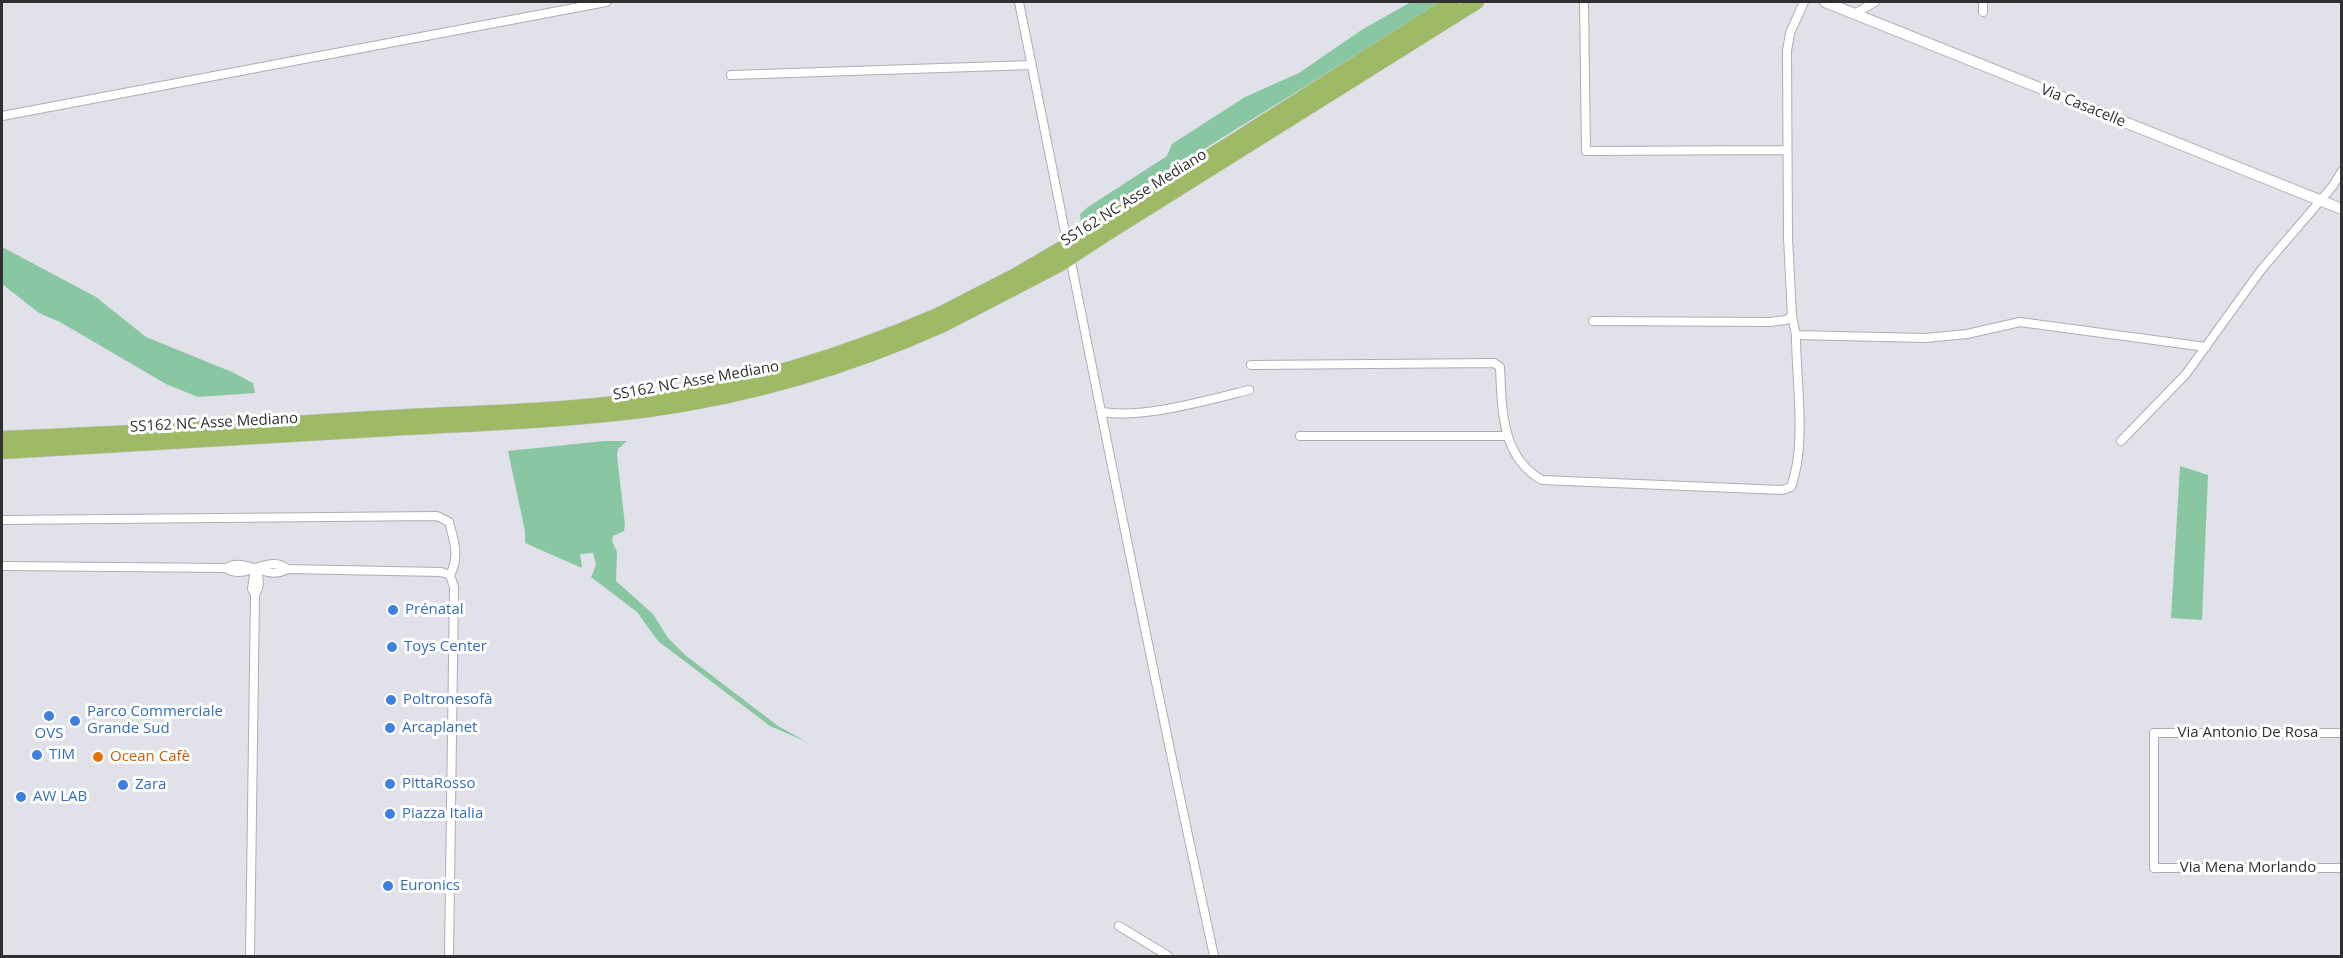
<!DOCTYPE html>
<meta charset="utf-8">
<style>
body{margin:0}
#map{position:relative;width:2343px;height:958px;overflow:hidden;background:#e1e1ea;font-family:"Open Sans",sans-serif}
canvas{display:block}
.frame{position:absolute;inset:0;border:3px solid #303033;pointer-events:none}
</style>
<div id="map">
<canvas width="2343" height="958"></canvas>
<div class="frame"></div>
</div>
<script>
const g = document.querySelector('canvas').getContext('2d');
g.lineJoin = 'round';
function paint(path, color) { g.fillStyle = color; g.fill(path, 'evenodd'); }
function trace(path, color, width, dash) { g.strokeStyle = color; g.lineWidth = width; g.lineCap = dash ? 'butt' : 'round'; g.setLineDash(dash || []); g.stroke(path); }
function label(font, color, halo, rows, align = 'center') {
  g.font = font + ' "Open Sans",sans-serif'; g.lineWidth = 6; g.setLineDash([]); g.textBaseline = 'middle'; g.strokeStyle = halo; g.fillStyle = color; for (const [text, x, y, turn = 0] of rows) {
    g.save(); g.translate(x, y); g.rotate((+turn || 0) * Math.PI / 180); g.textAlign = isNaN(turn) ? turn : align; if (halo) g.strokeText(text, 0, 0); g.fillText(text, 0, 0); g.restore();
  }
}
const green = new Path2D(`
 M1411 2H1442L1081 225 1080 214 1088 207 1167 156 1172 144 1245 97 1299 73 1363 29Z
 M2 247 96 297 146 337 232 372 253 383 255 393 198 397 166 384 60 322 39 313 2 284Z
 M604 441H627L618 449 617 455 625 525 624 531 613 536 612 541 617 552 616 581 653 614 668 638 685 655 778 726 807 742 770 726 658 641 637 612 591 577 596 565 593 553 580 554 582 568 525 543V531L508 451Z
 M2180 466 2208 475 2202 620 2171 618Z`);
const minor = new Path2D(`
 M1019 2C1083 320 1145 639 1214 956
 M1584 2 1586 151 1786 150
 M1983 12V2
 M1854 14 1875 2
 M731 75 1032 65
 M2 116 606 2
 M1593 321 1769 322 1786 320 1792 316
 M1796 335 1792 316 1788 238 1787 51 1790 33 1804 2
 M1251 365 1494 363 1500 367C1502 409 1501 457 1542 480L1782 490 1791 487C1807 444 1796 382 1796 335L1925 338 1967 334 2020 322 2206 347
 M1102 412C1142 419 1209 400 1249 390
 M1300 436H1507
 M2121 441 2186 374 2261 270 2332 187 2342 171
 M2 520 437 516 449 522C454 541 460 556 450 575
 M2 566 226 568C246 556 267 582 287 569L441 572 450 575 454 587 449 956
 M226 568C245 582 269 553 287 569
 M255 568C260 577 260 586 255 595
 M2342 733H2154V868H2342
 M1119 926 1168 956
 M250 956 255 595 252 589 255 568`);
const tertiary = new Path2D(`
 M1825 2 2342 209`);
const trunk = new Path2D(`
 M1103 224 1453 2
 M1108 233 1477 2
 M2 438C126 433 250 426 374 418 467 412 562 412 655 398 753 384 847 354 938 315
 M2 452C131 444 260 437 390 429 476 424 563 421 649 410 750 396 850 367 943 325`);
const trunkBridge = new Path2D(`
 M938 315 1014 276 1103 224
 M943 325 1059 265 1108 233`);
const markers = [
 [393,610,6,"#3f7fe0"],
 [392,647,6,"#3f7fe0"],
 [391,700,6,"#3f7fe0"],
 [49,716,6,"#3f7fe0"],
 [75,721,6,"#3f7fe0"],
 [390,728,6,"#3f7fe0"],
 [37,755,6,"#3f7fe0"],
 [98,757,6,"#e8710a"],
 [390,784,6,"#3f7fe0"],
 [123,785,6,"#3f7fe0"],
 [21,797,6,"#3f7fe0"],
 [390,814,6,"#3f7fe0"],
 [388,886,6,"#3f7fe0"]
];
const streetNames = [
 ["Via Casacelle",2083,106,22],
 ["SS162 NC Asse Mediano",1134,198,-32],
 ["SS162 NC Asse Mediano",696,381,-10],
 ["SS162 NC Asse Mediano",214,423,-3],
 ["Via Antonio De Rosa",2248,733],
 ["Via Mena Morlando",2248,868]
];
const shopNames = [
 ["Prénatal",405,610],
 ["Toys Center",404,647],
 ["Poltronesofà",403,700],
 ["Parco Commerciale",87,712],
 ["Grande Sud",87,729],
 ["Arcaplanet",402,728],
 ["OVS",49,734,"center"],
 ["TIM",49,755],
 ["PittaRosso",402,784],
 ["Zara",135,785],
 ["AW LAB",33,797],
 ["Piazza Italia",402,814],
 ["Euronics",400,886]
];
const foodNames = [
 ["Ocean Cafè",110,757]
];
paint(green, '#88c7a2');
trace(minor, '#adadb5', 10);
trace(tertiary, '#adadb5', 12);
trace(trunk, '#c1c1c2', 15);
trace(minor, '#fff', 8);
trace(tertiary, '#fff', 10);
trace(trunk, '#9fba66', 14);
trace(trunkBridge, '#c1c1c2', 15, []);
trace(trunkBridge, '#9fba66', 14);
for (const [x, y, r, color] of markers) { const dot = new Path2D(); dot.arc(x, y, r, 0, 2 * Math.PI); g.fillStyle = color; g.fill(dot); trace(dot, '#fff', 2); }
label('15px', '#303033', '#fff', streetNames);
label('15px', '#366cbe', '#fff', shopNames, 'left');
label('15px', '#c56008', '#fff', foodNames, 'left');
</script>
